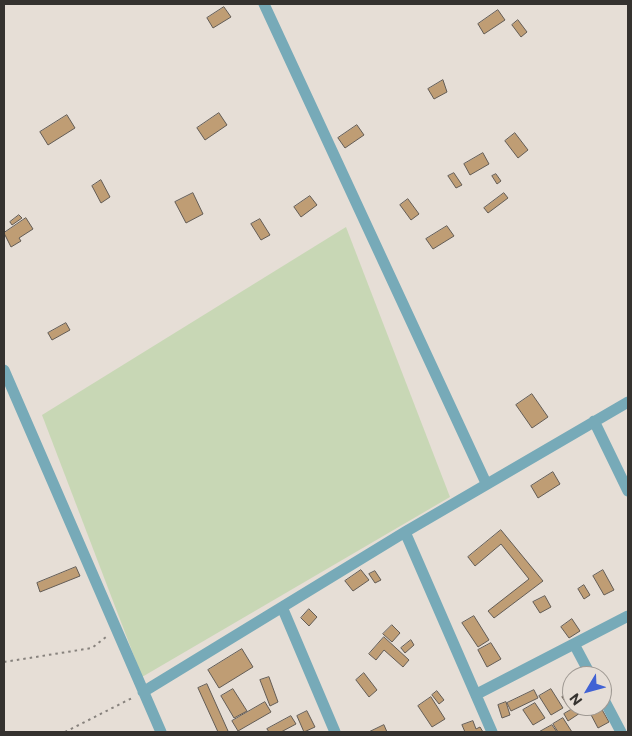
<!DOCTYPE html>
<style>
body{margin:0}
#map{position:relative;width:632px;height:736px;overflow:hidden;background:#e6ded6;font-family:Commissioner,sans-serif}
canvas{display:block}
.frame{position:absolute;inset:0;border:5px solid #35322f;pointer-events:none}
.north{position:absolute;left:562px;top:666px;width:50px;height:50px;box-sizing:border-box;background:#e6ded6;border:1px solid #9f9993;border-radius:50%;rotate:233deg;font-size:14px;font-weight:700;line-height:20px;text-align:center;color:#35322f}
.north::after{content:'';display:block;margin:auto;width:18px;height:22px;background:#4162d4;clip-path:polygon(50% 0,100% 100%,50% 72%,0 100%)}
</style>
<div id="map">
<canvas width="632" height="736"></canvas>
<div class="frame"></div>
<div class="north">N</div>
</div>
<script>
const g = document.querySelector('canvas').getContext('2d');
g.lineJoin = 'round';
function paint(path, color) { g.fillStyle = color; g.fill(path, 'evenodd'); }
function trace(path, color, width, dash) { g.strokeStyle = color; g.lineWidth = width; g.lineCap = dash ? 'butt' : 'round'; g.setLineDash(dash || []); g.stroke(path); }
const green = new Path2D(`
 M346 227 450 497 142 677 42 415Z`);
const building = new Path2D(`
 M224 7 231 17 213 28 207 18Z
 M498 10 505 20 484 34 478 24Z
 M518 20 527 32 521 37 512 25Z
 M443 80 447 92 434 99 428 89Z
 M219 113 227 125 205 140 197 128Z
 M67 115 75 128 48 145 40 132Z
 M357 125 364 135 345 148 338 138Z
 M515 133 528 150 518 158 505 141Z
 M483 153 489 164 470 175 464 164Z
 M454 173 462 185 456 188 448 176Z
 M496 174 501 181 497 184 492 176Z
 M101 180 110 197 101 203 92 186Z
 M193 193 203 214 186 223 175 202Z
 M504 193 508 198 488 213 484 208Z
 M310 196 317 205 301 217 294 207Z
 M408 199 419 214 411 220 400 205Z
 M19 215 22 218 12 225 10 222Z
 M26 218 33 229 19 238 21 241 11 247 4 233Z
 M260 219 270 235 261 240 251 224Z
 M447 226 454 236 433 249 426 239Z
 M66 323 70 330 52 340 48 333Z
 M532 394 548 417 532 428 516 405Z
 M553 472 560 484 538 498 531 486Z
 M501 530 543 581 494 618 488 611 529 579 501 544 475 566 468 557Z
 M76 567 80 576 40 592 37 583Z
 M361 570 369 580 353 591 345 581Z
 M603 570 614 590 604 595 593 576Z
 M375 571 381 580 375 583 369 574Z
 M584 585 590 595 584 599 578 589Z
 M545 596 551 607 540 613 533 602Z
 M309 609 317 617 309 626 301 618Z
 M474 616 489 640 478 647 462 623Z
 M572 619 580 631 569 638 561 627Z
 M392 625 400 633 392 642 383 634Z
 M384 637 409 660 403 667 384 650 376 660 369 654Z
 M411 640 414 645 405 653 401 648Z
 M491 643 501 659 487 667 478 650Z
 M242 649 253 667 219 688 208 670Z
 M364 673 377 690 369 697 356 680Z
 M269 677 278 702 270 706 260 680Z
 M207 684 228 731 226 732H218L198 688Z
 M233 689 247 711 234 718 221 696Z
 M551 689 563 708 551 715 539 696Z
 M534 690 538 698 511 711 507 703Z
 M437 691 444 700 439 704 432 695Z
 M568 693 572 699V703L568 706 562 697Z
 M431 697 445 719 432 727 418 706Z
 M265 702 271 712 238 731 232 721Z
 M506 702 510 715 502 718 498 705Z
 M535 703 545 718 533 725 523 710Z
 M577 706H584L586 709 568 721 564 714Z
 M600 706 609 722 598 728 589 711Z
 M307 711 315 727 304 732 297 716Z
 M291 716 296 724 281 732H269L267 729Z
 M563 718 572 732H558L553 724Z
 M473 721 476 729 480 727 483 732H465L462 725Z
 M384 725 387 732H369Z
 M552 725 557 732H539Z`);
const path = new Path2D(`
 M4 662 92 648 106 637
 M65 732 134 697`);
const minor = new Path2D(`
 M264 4 486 483
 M4 370 161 732
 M594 421 628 491
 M405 532 492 732
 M282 607 335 732
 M574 644 591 676
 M143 692 405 532 628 402
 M477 694 628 616
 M602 696 621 732`);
paint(green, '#c8d7b5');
paint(building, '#bf9d74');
trace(building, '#635c55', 1);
trace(path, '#87827d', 2, [2.5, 4]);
trace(minor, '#77aab8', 11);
</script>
